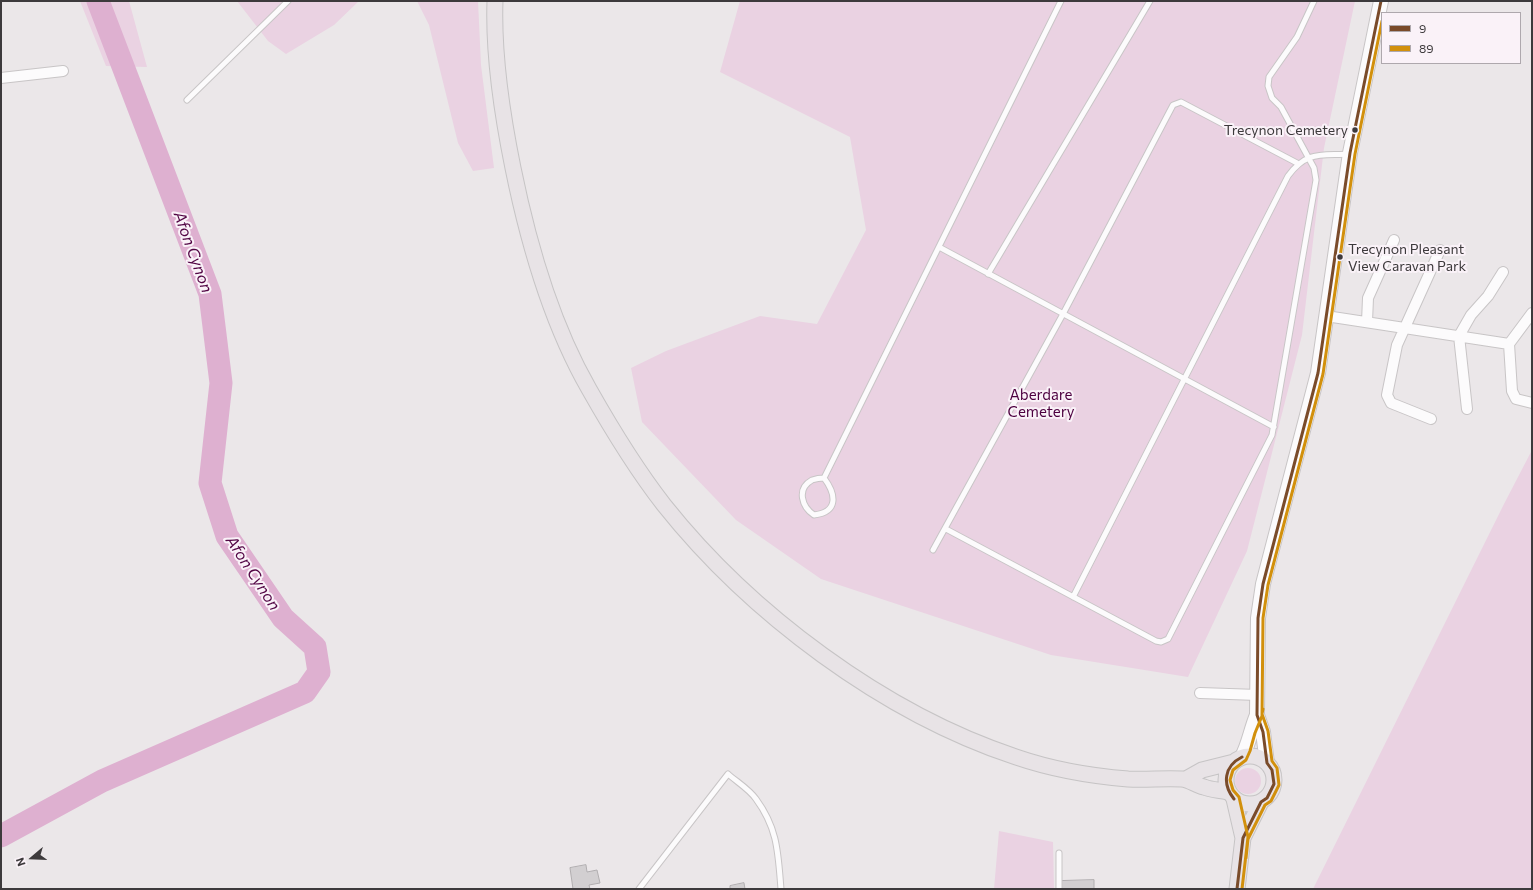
<!DOCTYPE html>
<style>
body{margin:0}
#map{position:relative;width:1533px;height:890px;overflow:hidden;background:#ebe7e9;font-family:Commissioner,sans-serif}
canvas{display:block}
.frame{position:absolute;inset:0;border:2px solid #3d3a3c;pointer-events:none}
.legend{position:absolute;left:1381px;top:12px;width:140px;height:52px;box-sizing:border-box;background:#faf2f8;border:1px solid #aea8ad;margin:0;padding:5px 7px;list-style:none;font-size:12px;color:#3d3a3c}
.legend li{display:flex;align-items:center;gap:8px;height:20px}
.legend b{width:20px;border:1px solid #aea8ad}
.north{position:absolute;left:12px;top:838px;width:40px;height:40px;-webkit-text-stroke:3px #faf2f8;paint-order:stroke;rotate:251deg;font-size:11px;font-weight:700;line-height:16px;text-align:center;color:#3d3a3c}
.north::after{content:'';display:block;margin:auto;width:14px;height:18px;background:#3d3a3c;clip-path:polygon(50% 0,100% 100%,50% 72%,0 100%)}
</style>
<div id="map">
<canvas width="1533" height="890"></canvas>
<div class="frame"></div>
<ul class="legend">
<li><b style="height:5px;background:#7a4b2a"></b>9</li>
<li><b style="height:5px;background:#d2900c"></b>89</li>
</ul>
<div class="north">N</div>
</div>
<script>
const g = document.querySelector('canvas').getContext('2d');
g.lineJoin = 'round';
function paint(path, color) { g.fillStyle = color; g.fill(path, 'evenodd'); }
function trace(path, color, width, dash) { g.strokeStyle = color; g.lineWidth = width; g.lineCap = dash ? 'butt' : 'round'; g.setLineDash(dash || []); g.stroke(path); }
function label(font, color, halo, rows, align = 'center') {
  g.font = font + ' Commissioner,sans-serif'; g.lineWidth = 4; g.setLineDash([]); g.textBaseline = 'middle'; g.strokeStyle = halo; g.fillStyle = color; for (const [text, x, y, turn = 0] of rows) {
    g.save(); g.translate(x, y); g.rotate((+turn || 0) * Math.PI / 180); g.textAlign = isNaN(turn) ? turn : align; if (halo) g.strokeText(text, 0, 0); g.fillText(text, 0, 0); g.restore();
  }
}
const green = new Path2D(`
 M80 1H129L147 67 106 66Z
 M237 1H359L334 25 286 54 268 41Z
 M417 1H478L481 65 494 168 473 171 458 143 429 25Z
 M740 1H1355L1324 148 1302 335 1247 551 1188 677 1051 655 821 579 736 520 642 422 631 368 666 351 760 316 817 324 866 230 850 137 720 72Z
 M1532 450V889H1313L1504 504Z
 M1235 781a13 13 0 1 1 26 0a13 13 0 1 1-26 0Z
 M999 831 1053 842 1054 889H994Z`);
const river = new Path2D(`
 M1 836 102 781 305 692 319 672 315 647 283 618 227 536 210 483 221 383 210 294 98 1`);
const building = new Path2D(`
 M586 865 587 872 597 870 600 883 589 885 590 889H573L570 868Z
 M1094 880V889H1061L1060 881Z
 M744 883 745 889H730V886Z`);
const service = new Path2D(`
 M187 100 288 1
 M939 247 1274 427
 M988 274 1150 1
 M824 478 1061 1
 M824 478C836 494 839 512 814 515 802 507 796 489 812 480 815 479 820 478 824 478Z
 M946 529 1156 641 1161 642 1168 639 1272 435 1316 180 1314 168 1281 107 1272 98 1268 86 1269 77 1297 37 1314 1
 M933 550 1063 314 1173 105 1181 102 1297 163
 M1073 597 1288 176C1307 150 1321 156 1350 154
 M639 889 728 774C737 782 749 789 756 799 778 829 778 853 781 889
 M1059 889V853`);
const minor = new Path2D(`
 M1 78 63 71
 M1532 313 1509 344 1512 391 1516 399 1532 403
 M1326 316 1509 344
 M1367 322 1368 298 1394 240
 M1467 409 1459 336 1471 315 1488 296 1503 272
 M1431 419 1391 403 1387 395 1397 345 1440 250
 M1200 693 1258 695`);
const secondary = new Path2D(`
 M1242 757C1249 744 1251 729 1257 715
 M1267 763 1263 732 1257 715 1258 618 1263 584 1318 373 1350 153 1381 1`);
const primary = new Path2D(`
 M495 1C493 56 502 114 513 168 528 242 551 323 589 389 611 428 636 469 664 505 750 613 883 713 1016 757 1051 769 1090 776 1128 779 1146 780 1164 778 1182 779 1190 780 1196 785 1204 787 1211 790 1220 790 1228 792
 M1226 780a24 24 0 1 1 48 0a24 24 0 1 1-48 0Z
 M1186 779 1202 770 1234 762
 M1234 799 1243 838 1237 889
 M1243 838 1261 802`);
const bus1 = new Path2D(`
 M1234 799C1222 784 1224 766 1242 757
 M1237 889 1243 838 1261 802 1267 798 1274 784 1272 770 1267 763 1263 732 1257 715 1258 618 1263 584 1318 373 1350 153 1381 1`);
const bus2 = new Path2D(`
 M1246 858 1248 839 1265 805 1271 801 1279 785 1277 768 1272 761 1268 731 1262 714 1263 709
 M1242 889 1248 837 1239 797 1233 790 1230 780 1233 770 1246 760 1250 751 1255 733 1262 716 1263 618 1268 585 1323 374 1355 154 1382 21`);
const markers = [
 [1355,130,3.5,"#3d3a3c"],
 [1340,257,3.5,"#3d3a3c"]
];
const busNames = [
 ["Trecynon Cemetery",1348,130],
 ["Trecynon Pleasant",1348,249,"left"],
 ["View Caravan Park",1348,266,"left"]
];
const parkNames = [
 ["Aberdare",1041,395],
 ["Cemetery",1041,412]
];
const waterNames = [
 ["Afon Cynon",193,252,70],
 ["Afon Cynon",253,573,57]
];
paint(green, '#ead2e2');
trace(river, '#deb0d0', 23);
paint(building, '#d2cfd1');
trace(building, '#b1aeb0', 1);
trace(service, '#c8c5c6', 7);
trace(minor, '#c8c5c6', 12);
trace(secondary, '#c8c5c6', 16);
trace(primary, '#c6c4c5', 17);
trace(service, '#fcfbfc', 5);
trace(minor, '#fcfbfc', 10);
trace(secondary, '#fcfbfc', 14);
trace(primary, '#e8e3e6', 15);
trace(bus1, '#7a4b2a', 3);
trace(bus2, '#d2900c', 3);
for (const [x, y, r, color] of markers) { const dot = new Path2D(); dot.arc(x, y, r, 0, 2 * Math.PI); g.fillStyle = color; g.fill(dot); trace(dot, '#faf2f8', 1.5); }
label('14px', '#3d3a3c', '#faf2f8', busNames, 'right');
label('15px', '#4d0040', '#faf2f8', parkNames);
label('italic 16px', '#520544', '#faf2f8', waterNames);
</script>
